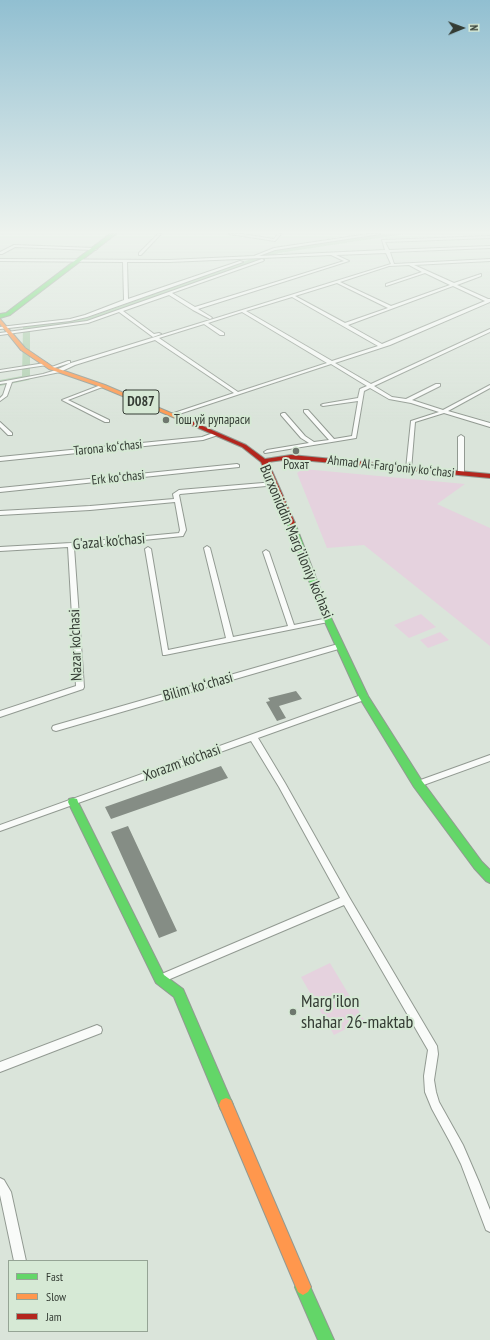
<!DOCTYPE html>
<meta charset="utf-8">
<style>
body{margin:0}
#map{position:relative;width:490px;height:1340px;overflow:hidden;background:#dae4da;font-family:"PT Sans Narrow",sans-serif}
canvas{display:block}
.legend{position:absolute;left:8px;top:1260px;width:140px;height:72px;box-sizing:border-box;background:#d6e9d5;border:1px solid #95a495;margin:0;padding:5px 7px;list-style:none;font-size:12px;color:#343c34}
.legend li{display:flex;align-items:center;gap:8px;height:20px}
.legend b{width:20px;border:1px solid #95a495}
.north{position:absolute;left:442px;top:8px;width:40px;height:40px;-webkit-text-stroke:3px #d6e9d5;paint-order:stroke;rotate:89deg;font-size:11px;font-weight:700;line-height:16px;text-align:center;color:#343c34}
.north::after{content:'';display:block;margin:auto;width:14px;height:18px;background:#343c34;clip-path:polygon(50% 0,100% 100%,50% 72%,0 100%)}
</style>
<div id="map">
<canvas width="490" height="1340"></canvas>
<ul class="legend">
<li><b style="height:5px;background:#63d668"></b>Fast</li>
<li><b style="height:5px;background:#ff974d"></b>Slow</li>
<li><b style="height:5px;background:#b3261e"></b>Jam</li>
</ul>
<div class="north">N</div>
</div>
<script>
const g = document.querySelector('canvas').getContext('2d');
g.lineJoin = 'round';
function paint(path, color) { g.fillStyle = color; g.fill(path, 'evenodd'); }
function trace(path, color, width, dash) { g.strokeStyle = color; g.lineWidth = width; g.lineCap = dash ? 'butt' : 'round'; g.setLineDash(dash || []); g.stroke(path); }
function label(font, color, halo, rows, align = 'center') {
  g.font = font + ' "PT Sans Narrow",sans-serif'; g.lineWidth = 4; g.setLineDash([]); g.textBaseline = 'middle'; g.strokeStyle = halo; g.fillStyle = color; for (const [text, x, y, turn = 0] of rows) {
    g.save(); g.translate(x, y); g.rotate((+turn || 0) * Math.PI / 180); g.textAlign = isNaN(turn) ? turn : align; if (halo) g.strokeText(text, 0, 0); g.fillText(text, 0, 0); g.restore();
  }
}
const green = new Path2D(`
 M303 469 465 484 437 504 490 528V646L364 545 327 548 297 473Z
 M421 614 436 627 409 638 394 625Z
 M440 632 449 640 428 648 420 640Z
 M330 963 364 1020 334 1035 301 977Z`);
const river = new Path2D(`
 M384 234H405L279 253 91 322 30 331V378L29 380 0 386V380L22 376 23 327 87 318 276 250Z`);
const building = new Path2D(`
 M296 691 302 699 279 706 286 718 277 721 266 702 270 701 268 698Z
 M221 766 228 778 111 819 105 807Z
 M128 826 177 931 159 938 111 832Z`);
const street = new Path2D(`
 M158 234H161L141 255H139V253Z
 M229 234H242L274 239 278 234H281L275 241Z
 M368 234H380L275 250 259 256 385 250 382 240 490 236V238L385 242 389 250 490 246V248L390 252 394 264 490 259V261L414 265 454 283 481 274V276L457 285 488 299H490V302L390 345 335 363 371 384 490 329V332L374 386 392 397 406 399 436 384H440V386L412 400 443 410 490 385V388L448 411 490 423V427L444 413 415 422 411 470H407L406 469 411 421 439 412 411 403 389 399 370 388 364 391 356 438 265 453 264 452 267 450 309 443 301 438 281 415V414L283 413H285L305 436 314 442 329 440 304 412V410H308L334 439 352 436 358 401 323 406 321 405 323 404 358 398 360 389 367 386 331 364 173 416 171 415V414L234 393 155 340 75 365 60 372 12 382 7 396 0 401V398L3 395 7 383 0 384V382L43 374 56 370 71 363 391 264 386 253 336 255 349 261 198 309 211 317 212 318 210 319 193 310 169 295 123 311 154 334 159 333 161 334 153 337 119 312 88 323 0 335V333L87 321 262 259 264 260 263 261 172 293 195 307 344 261 331 255 169 262H127L128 299 240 261 243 262 87 317 70 321 0 329V327L70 319 85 315 124 300 123 262 0 261V259L169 260 254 256 274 248ZM409 265 422 272 386 284V286L425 273 450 285 391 306 340 282 389 266ZM337 283 388 308 345 323 295 296ZM453 286 485 301 382 344 348 325ZM292 297 378 346 332 361 246 311ZM242 312 327 363 238 392 159 338 204 324 220 335H224V333L208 323Z
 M14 245 95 248 97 249 95 250 15 247 2 254H0V252Z
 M68 361H70V363L51 369 49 368Z
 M45 363H47V365L0 372V370Z
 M101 385 105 386 68 400 109 420V422H105L62 400Z
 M0 422 12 433V435H8L0 427Z
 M216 432 219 434 218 435 203 440 0 461V457L202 437Z
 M461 435 464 437V473L461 475 458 473V437Z
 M237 464 239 465V467L0 492V488Z
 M275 482 277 483V485L180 494 179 495 186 530 183 536 74 547 84 687 83 689 0 717V711L76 686 68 547 0 551V547L71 543 179 533 180 530 175 502 90 510 0 515V511L90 506 174 499 173 494 179 490Z
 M207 546 210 548 233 637 288 626 263 552 266 550 269 552 294 625 328 618 331 620 328 622 165 655H163L145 549 148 547 151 549 168 650 226 638 204 548Z
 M338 644H342L343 646 342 648 56 731 53 730 52 728 53 726 56 725Z
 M364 694 367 695 368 697 367 699 258 738 285 783 349 897 437 1046 438 1054 434 1080 436 1092 439 1102 463 1145 479 1182 490 1210V1232L486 1230 461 1164 450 1142 432 1109 425 1092 424 1076 428 1050 344 905 163 982 160 983 157 982 155 979 157 976 340 898 279 787 251 741 0 831V825Z
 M490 755V761L418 787 415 786 414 784 415 782Z
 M97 1025 101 1027 102 1030 101 1033 0 1072V1062Z
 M0 1178 4 1180 11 1192 26 1261H14L0 1195Z`);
const fast = new Path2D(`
 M110 234H116L10 315 0 318V314L6 313Z
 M288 521H294L295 523 332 620 368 696 422 781 482 862 490 870V883L486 881 474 868 414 787 359 697 324 620 287 523Z
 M73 798 77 799 78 802 164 975 183 989 233 1105 231 1110 226 1112 221 1110 174 997 156 983 68 802 69 799Z
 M303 1279 308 1282 334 1340H318L295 1287 298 1282Z`);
const slow = new Path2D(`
 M0 319 25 348 53 367 105 385 185 419 180 420 101 387 49 369 21 350 0 324Z
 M226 1098 231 1100 311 1287 308 1292 303 1295 298 1292 219 1105 221 1100Z`);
const jam = new Path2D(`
 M182 417 246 445 265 459 291 455 490 474V478L291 459 268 462 295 523 291 525 287 523 261 462 242 447 180 420 179 419Z`);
const markers = [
 [166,420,4,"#6e776e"],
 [296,451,4,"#6e776e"],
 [293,1012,4,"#6e776e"]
];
const farPoinames = [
 ["Тош уй рупараси",174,420],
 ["Рохат",296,465,"center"]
];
const farStreetnames = [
 ["Tarona koʻchasi",108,448,-6],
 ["Ahmad Al-Fargʻoniy koʻchasi",391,467,6],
 ["Erk koʻchasi",118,478,-6]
];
const shields = [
 [141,402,36]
];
const shieldNames = [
 ["D087",141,402]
];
const streetNames = [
 ["G'azal ko'chasi",109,542,-5],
 ["Burxoniddin Marg’iloniy ko’chasi",296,542,67],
 ["Nazar ko'chasi",76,645,-92],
 ["Bilim koʻchasi",198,687,-16],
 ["Xorazm ko'chasi",182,763,-20]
];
const nearPoinames = [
 ["Marg'ilon",301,1002],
 ["shahar 26-maktab",301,1023]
];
paint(green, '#e5d2de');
paint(river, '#afcfaf');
paint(building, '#858d85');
trace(street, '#929a92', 2);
trace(fast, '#929a92', 2);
trace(slow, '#929a92', 2);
trace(jam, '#929a92', 2);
paint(street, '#f9fbf9');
paint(fast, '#63d668');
paint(slow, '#ff974d');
paint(jam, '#b3261e');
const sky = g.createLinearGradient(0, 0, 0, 422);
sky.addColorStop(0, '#91bfd1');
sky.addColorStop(0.55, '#eef3ee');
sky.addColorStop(1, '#eef3ee00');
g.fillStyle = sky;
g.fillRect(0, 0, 490, 422);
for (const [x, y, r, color] of markers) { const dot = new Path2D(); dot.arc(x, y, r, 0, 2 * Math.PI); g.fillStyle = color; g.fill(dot); trace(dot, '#d6e9d5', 1.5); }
label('13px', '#343c34', '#d6e9d5', farPoinames, 'left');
label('13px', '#343c34', '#d6e9d5', farStreetnames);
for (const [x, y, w] of shields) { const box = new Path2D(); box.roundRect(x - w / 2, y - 12, w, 24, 3); g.fillStyle = '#d6e9d5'; g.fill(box); trace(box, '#343c34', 1); }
label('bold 14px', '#343c34', null, shieldNames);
label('15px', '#343c34', '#d6e9d5', streetNames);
label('18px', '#343c34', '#d6e9d5', nearPoinames, 'left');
</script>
